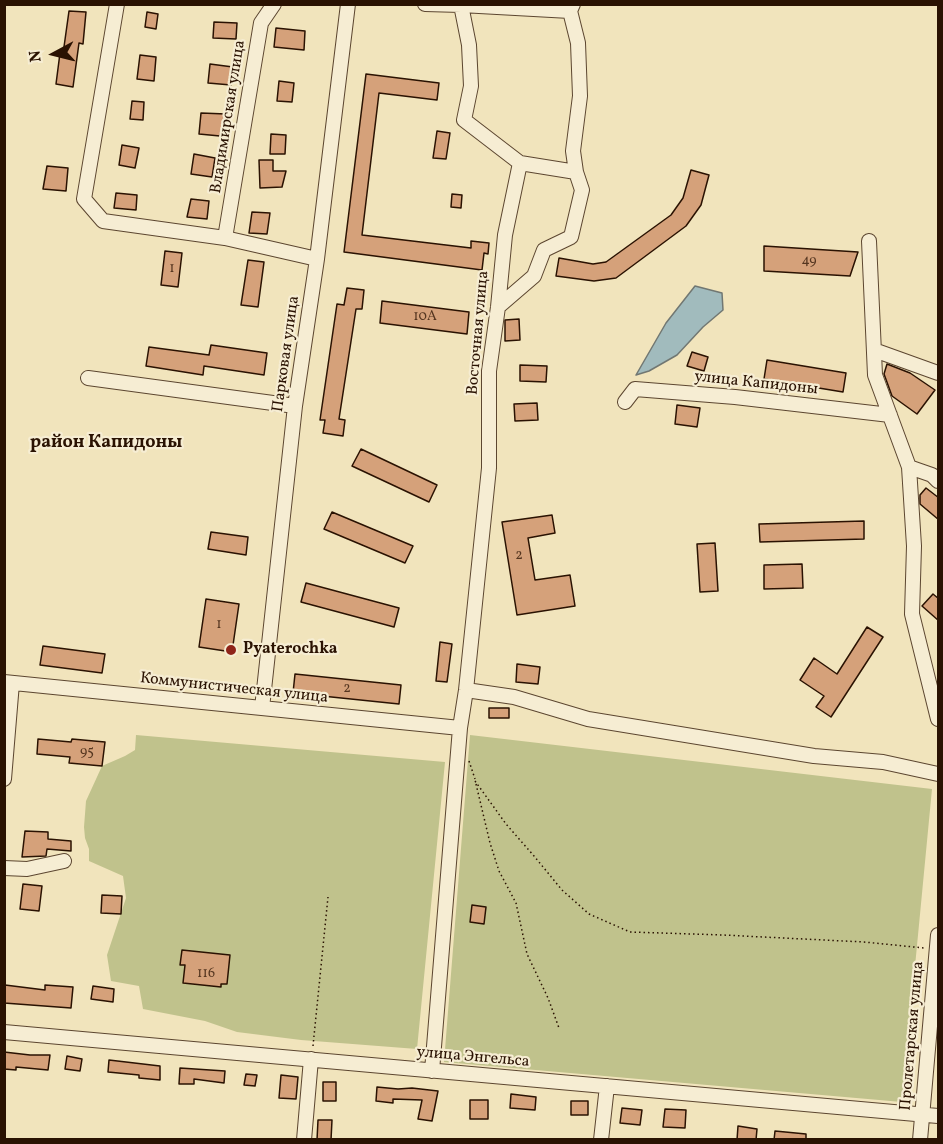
<!DOCTYPE html>
<meta charset="utf-8">
<style>
body{margin:0}
#map{position:relative;width:943px;height:1144px;overflow:hidden;background:#f1e4bc;font-family:Vollkorn,serif}
canvas{display:block}
.frame{position:absolute;inset:0;border:6px solid #2a1202;pointer-events:none}
.north{position:absolute;left:24px;top:24px;width:60px;height:60px;-webkit-text-stroke:4px #f6edd3;paint-order:stroke;rotate:263deg;font-size:16px;font-weight:700;line-height:24px;text-align:center;color:#2a1202}
.north::after{content:'';display:block;margin:auto;width:21px;height:27px;background:#2a1202;clip-path:polygon(50% 0,100% 100%,50% 72%,0 100%)}
</style>
<div id="map">
<canvas width="943" height="1144"></canvas>
<div class="frame"></div>
<div class="north">N</div>
</div>
<script>
const g = document.querySelector('canvas').getContext('2d');
g.lineJoin = 'round';
function paint(path, color) { g.fillStyle = color; g.fill(path, 'evenodd'); }
function trace(path, color, width, dash) { g.strokeStyle = color; g.lineWidth = width; g.lineCap = dash ? 'butt' : 'round'; g.setLineDash(dash || []); g.stroke(path); }
function label(font, color, halo, rows, align = 'center') {
  g.font = font + ' Vollkorn,serif'; g.lineWidth = 4.5; g.setLineDash([]); g.textBaseline = 'middle'; g.strokeStyle = halo; g.fillStyle = color; for (const [text, x, y, turn = 0] of rows) {
    g.save(); g.translate(x, y); g.rotate((+turn || 0) * Math.PI / 180); g.textAlign = isNaN(turn) ? turn : align; if (halo) g.strokeText(text, 0, 0); g.fillText(text, 0, 0); g.restore();
  }
}
const green = new Path2D(`
 M136 735 445 762 417 1049 301 1040 237 1032 205 1021 143 1009 139 986 111 981 107 955 126 898 123 876 89 861V849L85 838 84 827 86 801 102 766 125 756 135 750Z
 M470 735 932 789 902 1102 444 1062Z`);
const water = new Path2D(`
 M695 286 722 293 723 310 703 327 677 355 649 371 636 375 666 323Z`);
const building = new Path2D(`
 M69 11 86 12 83 44 79 43 73 87 56 84 60 53 63 54Z
 M147 12 158 14 156 29 145 27Z
 M214 22 237 23 236 39 213 38Z
 M276 28 305 31 304 50 274 47Z
 M140 55 156 57 154 81 137 79Z
 M210 64 233 67 231 85 208 83Z
 M366 74 439 83 437 100 379 93 362 235 471 248V241L489 243 488 254 484 253 482 270 344 252Z
 M279 81 294 83 292 102 277 101Z
 M132 101 144 102 143 120 130 119Z
 M201 113 226 114 220 136 199 134Z
 M437 131 450 133 446 159 433 158Z
 M271 134 286 135 285 154H270Z
 M122 145 139 148 135 168 119 165Z
 M194 154 215 158 212 177 191 174Z
 M259 160H273V171H286L282 187 260 188Z
 M47 166 68 168 66 191 43 189Z
 M691 170 709 175 701 205 686 226 616 278 594 281 556 276 559 258 593 264 606 262 671 215 683 198Z
 M116 193 137 195 136 210 114 208Z
 M452 194 462 195 461 208 451 207Z
 M191 199 209 201 207 219 187 217Z
 M252 212 270 213 267 234 249 233Z
 M764 246 858 252 850 276 764 271Z
 M165 251 182 253 178 287 161 285Z
 M248 260 264 262 258 307 241 305Z
 M347 288 364 290 362 309H356L339 419 345 420 343 436 323 433 325 420H320L337 304 344 305Z
 M382 301 469 312 467 334 380 323Z
 M519 319 520 340 505 341V320Z
 M211 345 267 353 264 375 204 366 203 375 146 366 149 347 209 355Z
 M692 352 708 357 704 371 687 366Z
 M767 360 846 373 843 392 764 379Z
 M887 364 910 373 935 390 917 414 892 396 884 374Z
 M520 365 547 366 546 382 520 381Z
 M537 403 538 420 515 421 514 404Z
 M677 405 700 408 697 427 675 424Z
 M361 449 437 485 429 502 352 466Z
 M926 488 939 498V520L920 504V495Z
 M332 512 413 546 405 563 324 529Z
 M552 515 555 533 528 538 535 580 570 575 575 606 517 615 502 522Z
 M864 521V539L760 542 759 524Z
 M211 532 248 537 246 555 208 549Z
 M715 543 718 591 700 592 697 544Z
 M802 564 803 588 764 589V565Z
 M306 583 399 608 394 627 301 602Z
 M933 594 939 599V621L922 606Z
 M206 599 239 604 232 652 199 647Z
 M867 627 883 637 831 717 816 707 824 696 800 680 814 658 837 674Z
 M440 642 452 644 447 682 436 681Z
 M43 646 105 654 102 673 40 665Z
 M517 664 540 667 538 684 516 682Z
 M295 674 401 685 399 704 293 693Z
 M489 708H509V718H489Z
 M38 739 71 742 72 739 105 742 102 766 69 763 70 757 37 754Z
 M25 831 48 832V839L71 841V851L47 849 46 856 22 857Z
 M23 884 42 886 39 911 20 909Z
 M102 895 122 896 121 914 101 913Z
 M472 905 486 907 484 924 470 922Z
 M182 950 230 955 227 984H221V987L183 983 185 965H180Z
 M5 985 45 990V985L73 987 71 1008 4 1003Z
 M93 986 114 989 113 1002 91 999Z
 M4 1052 30 1055H50L48 1070 16 1067V1070L4 1069Z
 M67 1056 82 1059 80 1071 65 1069Z
 M109 1060 160 1066V1080L139 1078V1075L108 1072Z
 M180 1068 225 1071 224 1083 194 1079V1084H179Z
 M246 1074 257 1075 255 1086 244 1085Z
 M281 1075 298 1077 296 1099 279 1098Z
 M323 1082H336V1101H323Z
 M377 1087 398 1089 412 1088 438 1091 432 1121 418 1119 422 1100 393 1099V1103L376 1101Z
 M511 1094 536 1097 535 1110 510 1108Z
 M470 1100H488V1119H470Z
 M571 1101H588V1115H571Z
 M622 1108 642 1110 640 1125 620 1123Z
 M665 1109 686 1110 685 1128 663 1127Z
 M318 1120H332L331 1140H317Z
 M738 1126 757 1129 756 1140H737Z
 M775 1131 806 1134V1140H774Z`);
const path = new Path2D(`
 M469 761 475 779
 M475 781 506 824 534 856 562 890 589 914 630 932 723 935 864 942 924 948
 M476 784 490 843 499 871 516 903 527 954 548 998 559 1028
 M313 1046 328 897`);
const minor = new Path2D(`
 M117 4 84 199 103 221 225 238 317 259
 M425 4 461 5 570 11 573 4
 M520 163 576 172 573 151 580 96 578 43 570 11
 M225 238 261 23 274 4
 M869 241 875 375 909 467 914 546 912 614 938 719
 M498 307 534 276 544 250 571 237 582 190 576 172
 M874 350 938 373
 M88 378 295 406
 M625 402 635 389 735 397 890 415
 M909 467 932 475 938 481
 M4 682 460 728
 M466 690 514 697 588 719 814 756 883 762 938 774
 M262 708 295 406 317 259 348 4
 M4 779 12 683
 M4 868 27 869 64 861
 M4 1032 938 1116
 M432 1071 460 728 466 690 489 468V371L498 307 505 235 520 163 464 120 471 86 469 45 461 5
 M304 1140 311 1059
 M601 1140 607 1086
 M920 1140 938 935`);
const markers = [
 [231,650,6,"#8f2418"]
];
const numberNames = [
 ["49",809,261],
 ["1",172,269],
 ["10А",425,317],
 ["2",519,556],
 ["1",219,625],
 ["2",347,689],
 ["95",87,752],
 ["116",206,974]
];
const streetNames = [
 ["Владимирская улица",229,117,-81],
 ["Восточная улица",479,333,-85],
 ["Парковая улица",287,354,-82],
 ["улица Капидоны",756,384,6],
 ["Коммунистическая улица",234,689,6],
 ["Пролетарская улица",913,1036,-85],
 ["улица Энгельса",473,1058,5]
];
const poiNames = [
 ["Pyaterochka",243,650]
];
const neighbourhoodNames = [
 ["район Капидоны",106,444]
];
paint(green, '#c0c28c');
paint(water, '#a1bbbd');
trace(water, '#717772', 1.5);
paint(building, '#d5a17a');
trace(building, '#2a1202', 1.5);
trace(minor, '#5c4630', 16);
trace(path, '#2a1202', 1.5, [1.5, 3]);
trace(minor, '#f6edd3', 14);
for (const [x, y, r, color] of markers) { const dot = new Path2D(); dot.arc(x, y, r, 0, 2 * Math.PI); g.fillStyle = color; g.fill(dot); trace(dot, '#f6edd3', 2); }
label('14px', '#553620', null, numberNames);
label('16px', '#2a1202', '#f6edd3', streetNames);
label('bold 16px', '#2a1202', '#f6edd3', poiNames, 'left');
label('bold 18px', '#2a1202', '#f6edd3', neighbourhoodNames);
</script>
